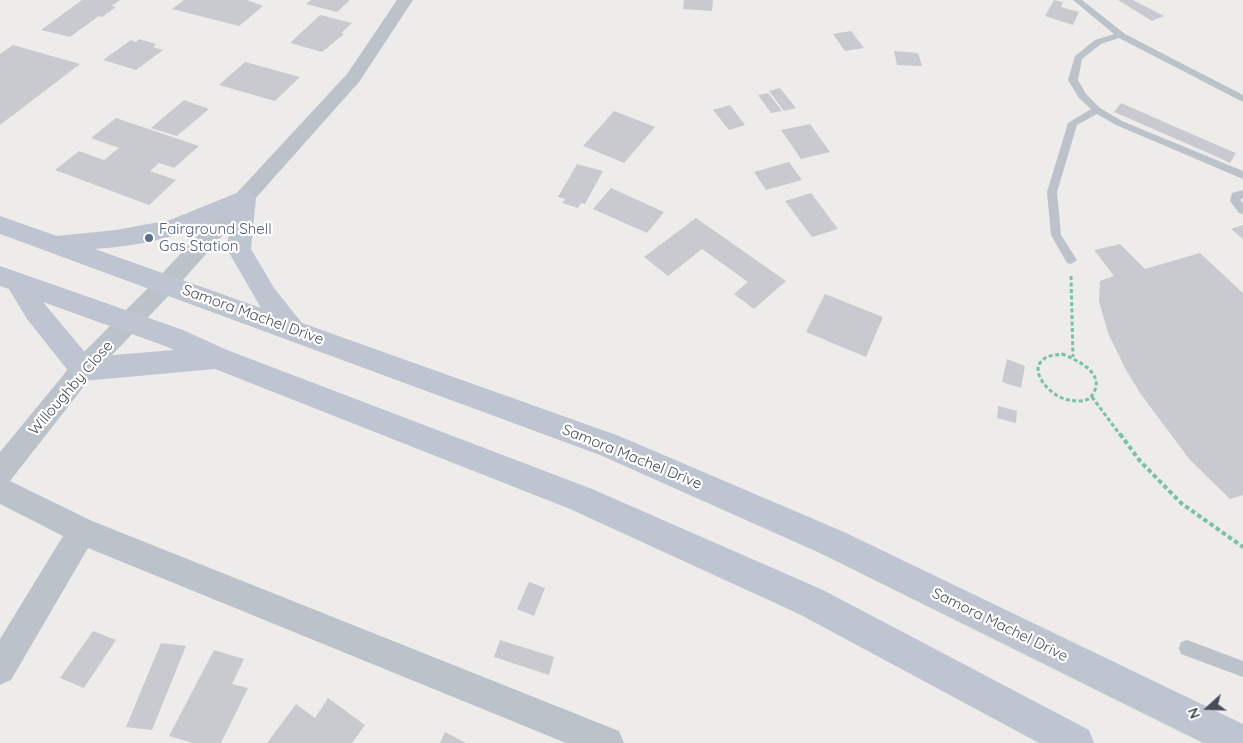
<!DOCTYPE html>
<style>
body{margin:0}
#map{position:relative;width:1243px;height:743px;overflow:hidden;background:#eeebeb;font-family:Quicksand,sans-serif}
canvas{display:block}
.north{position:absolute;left:1183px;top:683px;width:50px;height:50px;-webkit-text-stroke:4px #fff;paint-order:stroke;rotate:250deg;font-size:14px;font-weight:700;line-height:20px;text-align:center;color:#464d56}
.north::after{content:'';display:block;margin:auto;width:18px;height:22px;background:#464d56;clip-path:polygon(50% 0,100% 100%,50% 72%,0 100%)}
</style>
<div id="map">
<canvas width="1243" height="743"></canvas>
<div class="north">N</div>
</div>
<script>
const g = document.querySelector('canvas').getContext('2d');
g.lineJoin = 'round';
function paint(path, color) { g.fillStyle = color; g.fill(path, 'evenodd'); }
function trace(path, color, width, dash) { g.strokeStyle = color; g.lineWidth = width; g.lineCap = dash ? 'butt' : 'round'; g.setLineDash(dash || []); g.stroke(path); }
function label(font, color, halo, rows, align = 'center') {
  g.font = font + ' Quicksand,sans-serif'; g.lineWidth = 4.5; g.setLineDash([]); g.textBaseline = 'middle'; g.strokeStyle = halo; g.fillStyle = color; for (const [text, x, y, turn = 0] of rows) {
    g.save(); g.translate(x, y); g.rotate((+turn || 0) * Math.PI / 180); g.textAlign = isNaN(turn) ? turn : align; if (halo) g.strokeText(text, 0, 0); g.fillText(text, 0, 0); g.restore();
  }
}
const building = new Path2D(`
 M82 0H120L112 6 116 7 102 17 99 16 70 37 41 30Z
 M184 0H247L263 6 239 26 172 9Z
 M311 0H350L337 12 306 4Z
 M684 0H713L712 11 683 9Z
 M1054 0 1063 2 1061 7 1079 12 1073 25 1045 16Z
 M1118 0H1133L1164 16 1152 21Z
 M320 15 352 23 341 33 344 34 322 52 290 43Z
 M851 31 864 48 845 51 833 34Z
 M139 39 156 44 153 47 163 50 136 70 103 60 131 40 136 42Z
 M13 45 80 64 0 125V54Z
 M894 51 918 53 922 66 897 65Z
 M245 62 300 77 275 101 219 85Z
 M780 88 796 108 784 111 769 91Z
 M768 93 782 111 771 113 758 95Z
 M184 100 209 109 177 136 151 128Z
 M1121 103 1219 146 1236 153 1230 163 1213 155 1114 112Z
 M730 105 745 125 729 130 713 110Z
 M614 111 655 127 624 163 583 146Z
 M116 118 199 146 174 168 159 163 150 171 176 180 149 205 55 170 79 151 104 160 119 148 91 138Z
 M810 124 830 152 801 159 781 130Z
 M789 162 802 180 766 190 754 172Z
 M577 164 603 171 585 204 581 203 578 208 562 203 565 199 558 197Z
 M611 188 664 212 647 233 593 209Z
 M811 193 838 229 812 237 785 201Z
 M696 218 786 281 754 309 734 294 748 282 702 249 668 276 644 257Z
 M1243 225V239L1231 229Z
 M1120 244 1145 269 1200 253 1243 293V495L1230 499 1190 460 1140 393 1125 368 1108 333 1099 301 1100 281 1114 276 1094 250Z
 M825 294 883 317 866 357 806 332Z
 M1007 359 1025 366 1021 388 1002 382Z
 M998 406 1017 411 1016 423 997 418Z
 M529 582 545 588 534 616 517 609Z
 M93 631 116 640 84 688 60 678Z
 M500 640 554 657 549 675 494 657Z
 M161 643 186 646 152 730 126 727Z
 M214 650 244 659 232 684 248 688 221 743H193L169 736Z
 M328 698 365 725 352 743H267L296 704 315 718Z
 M445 732 466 743H440Z`);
const pathFar1 = new Path2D(`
 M1071 276 1073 357
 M1062 354C1077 360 1106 373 1093 394 1090 399 1086 401 1080 401 1072 401 1065 400 1058 396 1045 389 1027 367 1047 357 1051 355 1057 355 1062 354Z
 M1092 397 1121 436`);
const path = new Path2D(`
 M1120 434 1140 461 1181 503 1243 547`);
const lane = new Path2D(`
 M1073 0H1082L1125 34 1243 95V102L1119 38 1101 44 1082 59 1078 80 1086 94 1100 108 1122 121 1243 171V179L1116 125 1097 114 1077 125 1057 192 1061 235 1077 260 1071 264 1067 263 1051 235 1047 192 1068 123 1091 109 1079 98 1068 80 1075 56 1095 40 1114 34Z
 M1243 190V198L1240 200 1243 203V214L1239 213 1230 201 1232 193Z
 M1187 640 1243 661V677L1181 654 1179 648 1181 642Z`);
const street = new Path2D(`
 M397 0H413L359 82 174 290 92 376 10 481 92 521 619 731 624 743H566L88 548 11 680 0 685V639L63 536 0 504V452L74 362 158 278 347 74Z`);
const secondary = new Path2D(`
 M244 190 252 192 256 198 251 249 274 288 302 323 619 436 844 532 1243 724V743H1203L822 554 600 455 0 234V216L57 236 116 230 170 220ZM231 214 227 249 261 308 95 249C143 246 187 235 231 214Z
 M0 266 183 330 227 350 592 489 823 590 1089 730 1094 743H1039L799 614 570 509 215 369 83 381 73 377 27 319 9 289 0 286ZM43 302 165 346 174 350 89 357Z`);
const markers = [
 [149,238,5,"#5c6f8a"]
];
const serviceNames = [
 ["Fairground Shell",159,229],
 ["Gas Station",159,246]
];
const streetNames = [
 ["Samora Machel Drive",253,315,20],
 ["Willoughby Close",71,388,-49],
 ["Samora Machel Drive",632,457,22],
 ["Samora Machel Drive",1000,625,26]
];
paint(building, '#c9cad0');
trace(pathFar1, '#79c2a3', 3, [4, 2.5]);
trace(path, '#79c2a3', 4, [4.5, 3]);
paint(lane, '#bbc2c9');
paint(street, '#bbc2c9');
paint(secondary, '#bec5d0');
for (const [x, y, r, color] of markers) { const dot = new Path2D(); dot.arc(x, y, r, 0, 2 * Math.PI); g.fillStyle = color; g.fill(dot); trace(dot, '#fff', 2); }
label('15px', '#4e5e75', '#fff', serviceNames, 'left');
label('15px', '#464d56', '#fff', streetNames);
</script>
